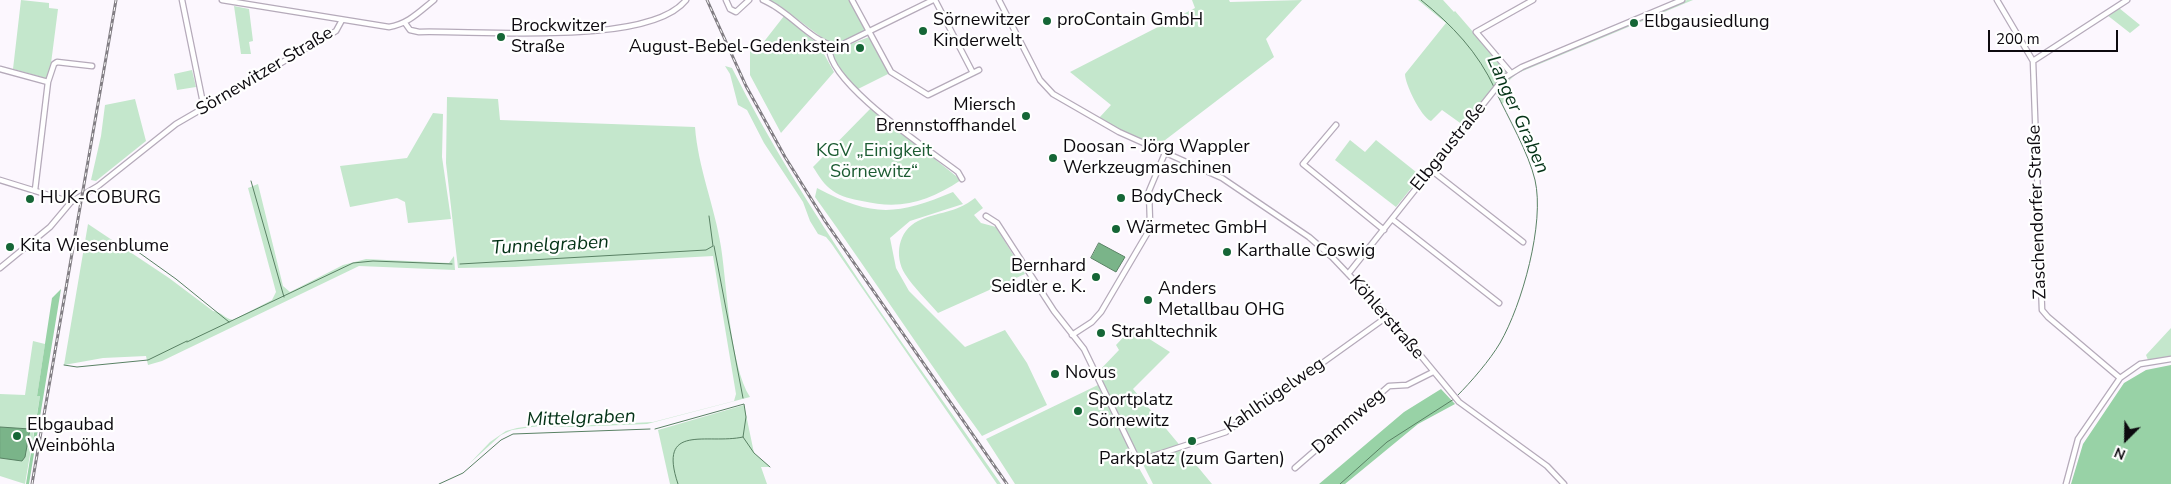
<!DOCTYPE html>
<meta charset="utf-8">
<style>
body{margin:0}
#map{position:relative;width:2171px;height:484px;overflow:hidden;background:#fcf7fe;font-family:"Nunito Sans",sans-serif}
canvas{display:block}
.north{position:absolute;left:2101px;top:414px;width:50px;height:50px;-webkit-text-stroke:4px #fff;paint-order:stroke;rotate:203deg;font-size:14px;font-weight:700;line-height:20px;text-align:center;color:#0d0a0f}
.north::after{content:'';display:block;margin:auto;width:18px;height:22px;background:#0d0a0f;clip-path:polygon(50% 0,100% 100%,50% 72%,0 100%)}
.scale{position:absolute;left:1988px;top:30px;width:130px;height:22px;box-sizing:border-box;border:2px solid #0d0a0f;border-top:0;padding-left:6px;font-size:15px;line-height:18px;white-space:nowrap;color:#0d0a0f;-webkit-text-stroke:4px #fff;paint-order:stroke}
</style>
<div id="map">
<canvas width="2171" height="484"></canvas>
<div class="north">N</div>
<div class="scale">200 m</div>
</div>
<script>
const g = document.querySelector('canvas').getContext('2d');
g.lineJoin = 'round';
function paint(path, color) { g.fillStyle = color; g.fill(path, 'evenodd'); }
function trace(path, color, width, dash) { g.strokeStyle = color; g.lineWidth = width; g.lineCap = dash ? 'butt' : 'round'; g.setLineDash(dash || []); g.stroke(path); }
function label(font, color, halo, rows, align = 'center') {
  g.font = font + ' "Nunito Sans",sans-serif'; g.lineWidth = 4.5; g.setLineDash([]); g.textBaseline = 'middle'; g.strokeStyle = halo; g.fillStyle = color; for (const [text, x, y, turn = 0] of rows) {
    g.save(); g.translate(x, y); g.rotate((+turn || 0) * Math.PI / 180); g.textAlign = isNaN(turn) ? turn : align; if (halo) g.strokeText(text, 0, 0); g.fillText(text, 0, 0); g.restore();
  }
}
const green = new Path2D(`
 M21 0 49 3V8L58 9 49 79 13 69Z
 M768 0H851L866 30C853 36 840 47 825 40L780 6Z
 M1192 0H1229L1230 2 1302 0 1266 39 1274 57 1156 147 1113 127 1099 118 1111 105 1070 72 1195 8Z
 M1418 0H1443L1454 12 1455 11 1506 70V74L1463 125 1442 110 1431 121C1421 117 1405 84 1405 74L1446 23Z
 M1687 0H1693L1518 73C1507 81 1501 88 1505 101L1502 104 1497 91 1505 80 1522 69Z
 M234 6 249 9 253 41 249 42 251 54H241Z
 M2119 8 2140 25 2130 33 2107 15Z
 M784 16 819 45 834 72 781 133 750 75V46L755 42 759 48Z
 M869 37 890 73 856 90 831 57 833 51Z
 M725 66 732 68C805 214 908 349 1001 484H997L831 243 826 237 818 234 810 221 803 202 764 143 747 110 738 105 730 74Z
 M192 70 196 87 177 90 174 74Z
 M447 97 498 99 500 120 695 127C698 168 715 207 721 247 727 286 730 366 750 397L647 424 572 427 539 426 512 430 501 435 469 464 490 442 506 431 517 428 538 425 572 426 653 422 734 401 736 394 713 256 515 267 458 268 446 163Z
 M135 99 146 141 96 181 91 180 101 136 105 105Z
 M871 108 961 180C928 202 901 210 862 201 852 199 841 197 833 191 824 185 819 176 813 167Z
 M433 113 443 114 442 157 451 219 408 223 405 202 397 198 350 207 340 166 407 158Z
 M1350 140 1365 152 1376 140 1421 176 1396 207 1335 160Z
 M258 184 283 286 290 292 343 265 366 259 449 263 454 256 455 270 359 266 162 361 148 365 146 356 103 358 64 365 88 224 169 278 213 311C222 312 225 319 233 320L272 300 276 292 248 188Z
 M817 188C872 217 896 216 953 192L963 204 910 221 890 238 896 268 909 291 965 347 1005 330 1027 363 1047 405 982 436C925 358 872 276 815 197Z
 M975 198 983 208 974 215 981 223 996 227 1025 274 938 313C927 300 914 288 905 274 894 256 898 231 918 221 939 211 954 214 975 198Z
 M1132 328 1170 352 1133 389 1212 484H1153L1097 373 1119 350 1116 345Z
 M2171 328V356L2148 360 2146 355Z
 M33 341 45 344 37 396H40L25 484 0 476V394L25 395Z
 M1100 384 1135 461 1148 484H1015L986 439Z
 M744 405 754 453 770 467H761L767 484H670L658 430Z`);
const forest = new Path2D(`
 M61 289 29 484H26L40 396H37L52 298Z
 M2171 365V484H2071L2083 444 2124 383 2146 370Z
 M1441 389 1455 404 1418 424 1345 484H1319L1404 412Z`);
const water = new Path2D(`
 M1099 243 1125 257 1116 272 1091 258Z
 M0 427 30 429 25 457 22 461 0 458Z`);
const stream = new Path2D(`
 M1421 0C1452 25 1478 52 1495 89
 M251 181 284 297
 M120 239 176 279 229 322
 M714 246 743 398
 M460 264 706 250 713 246 709 216
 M187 342 353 263 373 261 452 264
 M64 365 77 367 148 360 187 341
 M1457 396C1471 382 1490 360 1500 343 1522 305 1545 223 1535 180 1529 154 1508 117 1496 92
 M655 429 744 404 746 417 743 437 754 453 770 467
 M439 484 463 473 501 440 513 434 650 429
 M678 484C657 422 707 445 743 437
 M1340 484 1387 442 1454 399`);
const minor = new Path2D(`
 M182 0 204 108
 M222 0 389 27C408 24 419 12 434 0
 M726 0 730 9 736 12 749 0
 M763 0C790 11 808 40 837 47L933 0
 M852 0 891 72 928 95 979 70
 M935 0 973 73
 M999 0 1040 80 1053 94 1119 132 1222 178 1309 237 1332 257 1388 316 1459 402 1547 466 1564 484
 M1997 0 2033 61 2042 310 2048 317 2120 378
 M405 23 410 30 419 32C477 30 649 47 686 0
 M830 46C822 79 932 152 958 172L962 179
 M2033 61 2127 0
 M0 69 48 82
 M1511 73 1476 32 1533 0
 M1336 125 1303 164 1384 230
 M1431 170 1523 242
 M0 180 71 202
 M35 190 48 82 54 64 57 62 92 66
 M986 216 997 223 1054 311 1084 349 1138 461 1226 432 1388 316
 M1392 219 1499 303
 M0 268 50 227 71 202 98 186 176 124 336 31 342 20
 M1348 274 1504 78 1522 67 1682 0
 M1072 335 1092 322 1101 312 1148 232 1150 223 1149 191 1165 153
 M1295 468 1389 386 1407 385 1433 372
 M2066 484 2078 439 2120 378 2140 364 2171 359`);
const rail = new Path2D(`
 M707 0 746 86 785 157 825 221 1007 484
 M32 484 116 0`);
const markers = [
 [1047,21,5,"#156636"],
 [1634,23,5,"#156636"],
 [923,31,5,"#156636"],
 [501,37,5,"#156636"],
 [860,48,5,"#156636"],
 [1026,116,5,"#156636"],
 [1053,158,5,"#156636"],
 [1121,198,5,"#156636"],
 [30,199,5,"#156636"],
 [1116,229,5,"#156636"],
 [10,247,5,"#156636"],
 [1227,252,5,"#156636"],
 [1096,277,5,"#156636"],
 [1148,300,5,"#156636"],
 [1101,333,5,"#156636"],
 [1055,374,5,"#156636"],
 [1078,411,5,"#156636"],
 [17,436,5,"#156636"],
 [1192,441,5,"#156636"]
];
const poiNames = [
 ["Sörnewitzer",933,21],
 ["Kinderwelt",933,42],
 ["proContain GmbH",1057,21],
 ["Elbgausiedlung",1644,23],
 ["Brockwitzer",511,27],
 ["Straße",511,48],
 ["August-Bebel-Gedenkstein",850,48,"right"],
 ["Miersch",1016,106,"right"],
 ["Brennstoffhandel",1016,127,"right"],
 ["Doosan - Jörg Wappler",1063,148],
 ["Werkzeugmaschinen",1063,169],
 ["BodyCheck",1131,198],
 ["HUK-COBURG",40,199],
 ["Wärmetec GmbH",1126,229],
 ["Kita Wiesenblume",20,247],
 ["Karthalle Coswig",1237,252],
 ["Bernhard",1086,267,"right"],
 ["Seidler e. K.",1086,288,"right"],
 ["Anders",1158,290],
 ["Metallbau OHG",1158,311],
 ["Strahltechnik",1111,333],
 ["Novus",1065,374],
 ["Sportplatz",1088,401],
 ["Sörnewitz",1088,422],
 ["Elbgaubad",27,426],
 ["Weinböhla",27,447],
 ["Parkplatz (zum Garten)",1192,460,"center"]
];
const streetNames = [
 ["Sörnewitzer Straße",265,72,-31],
 ["Elbgaustraße",1449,147,-51],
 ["Zaschendorfer Straße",2038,212,-92],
 ["Köhlerstraße",1386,318,49],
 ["Kahlhügelweg",1275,396,-35],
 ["Dammweg",1349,422,-41]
];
const parkNames = [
 ["KGV „Einigkeit",874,152],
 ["Sörnewitz“",874,173]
];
const waterNames = [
 ["Langer Graben",1517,115,66],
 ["Tunnelgraben",550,246,-3],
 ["Mittelgraben",581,419,-2]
];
paint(green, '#c4e7cc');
paint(forest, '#98d2a6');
paint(water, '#7ab489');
trace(water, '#598164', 1);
trace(stream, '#598164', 1);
trace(minor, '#b5aaba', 7);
trace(minor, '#fff', 4.5);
trace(rail, '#827e84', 3);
trace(rail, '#fff', 1, [4]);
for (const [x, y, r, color] of markers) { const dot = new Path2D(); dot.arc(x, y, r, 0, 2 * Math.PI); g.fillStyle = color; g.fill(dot); trace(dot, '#fff', 2); }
label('18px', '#0d0a0f', '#fff', poiNames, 'left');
label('18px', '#0d0a0f', '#fff', streetNames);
label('18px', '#1d5c33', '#fff', parkNames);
label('italic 19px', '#043317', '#fff', waterNames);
</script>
